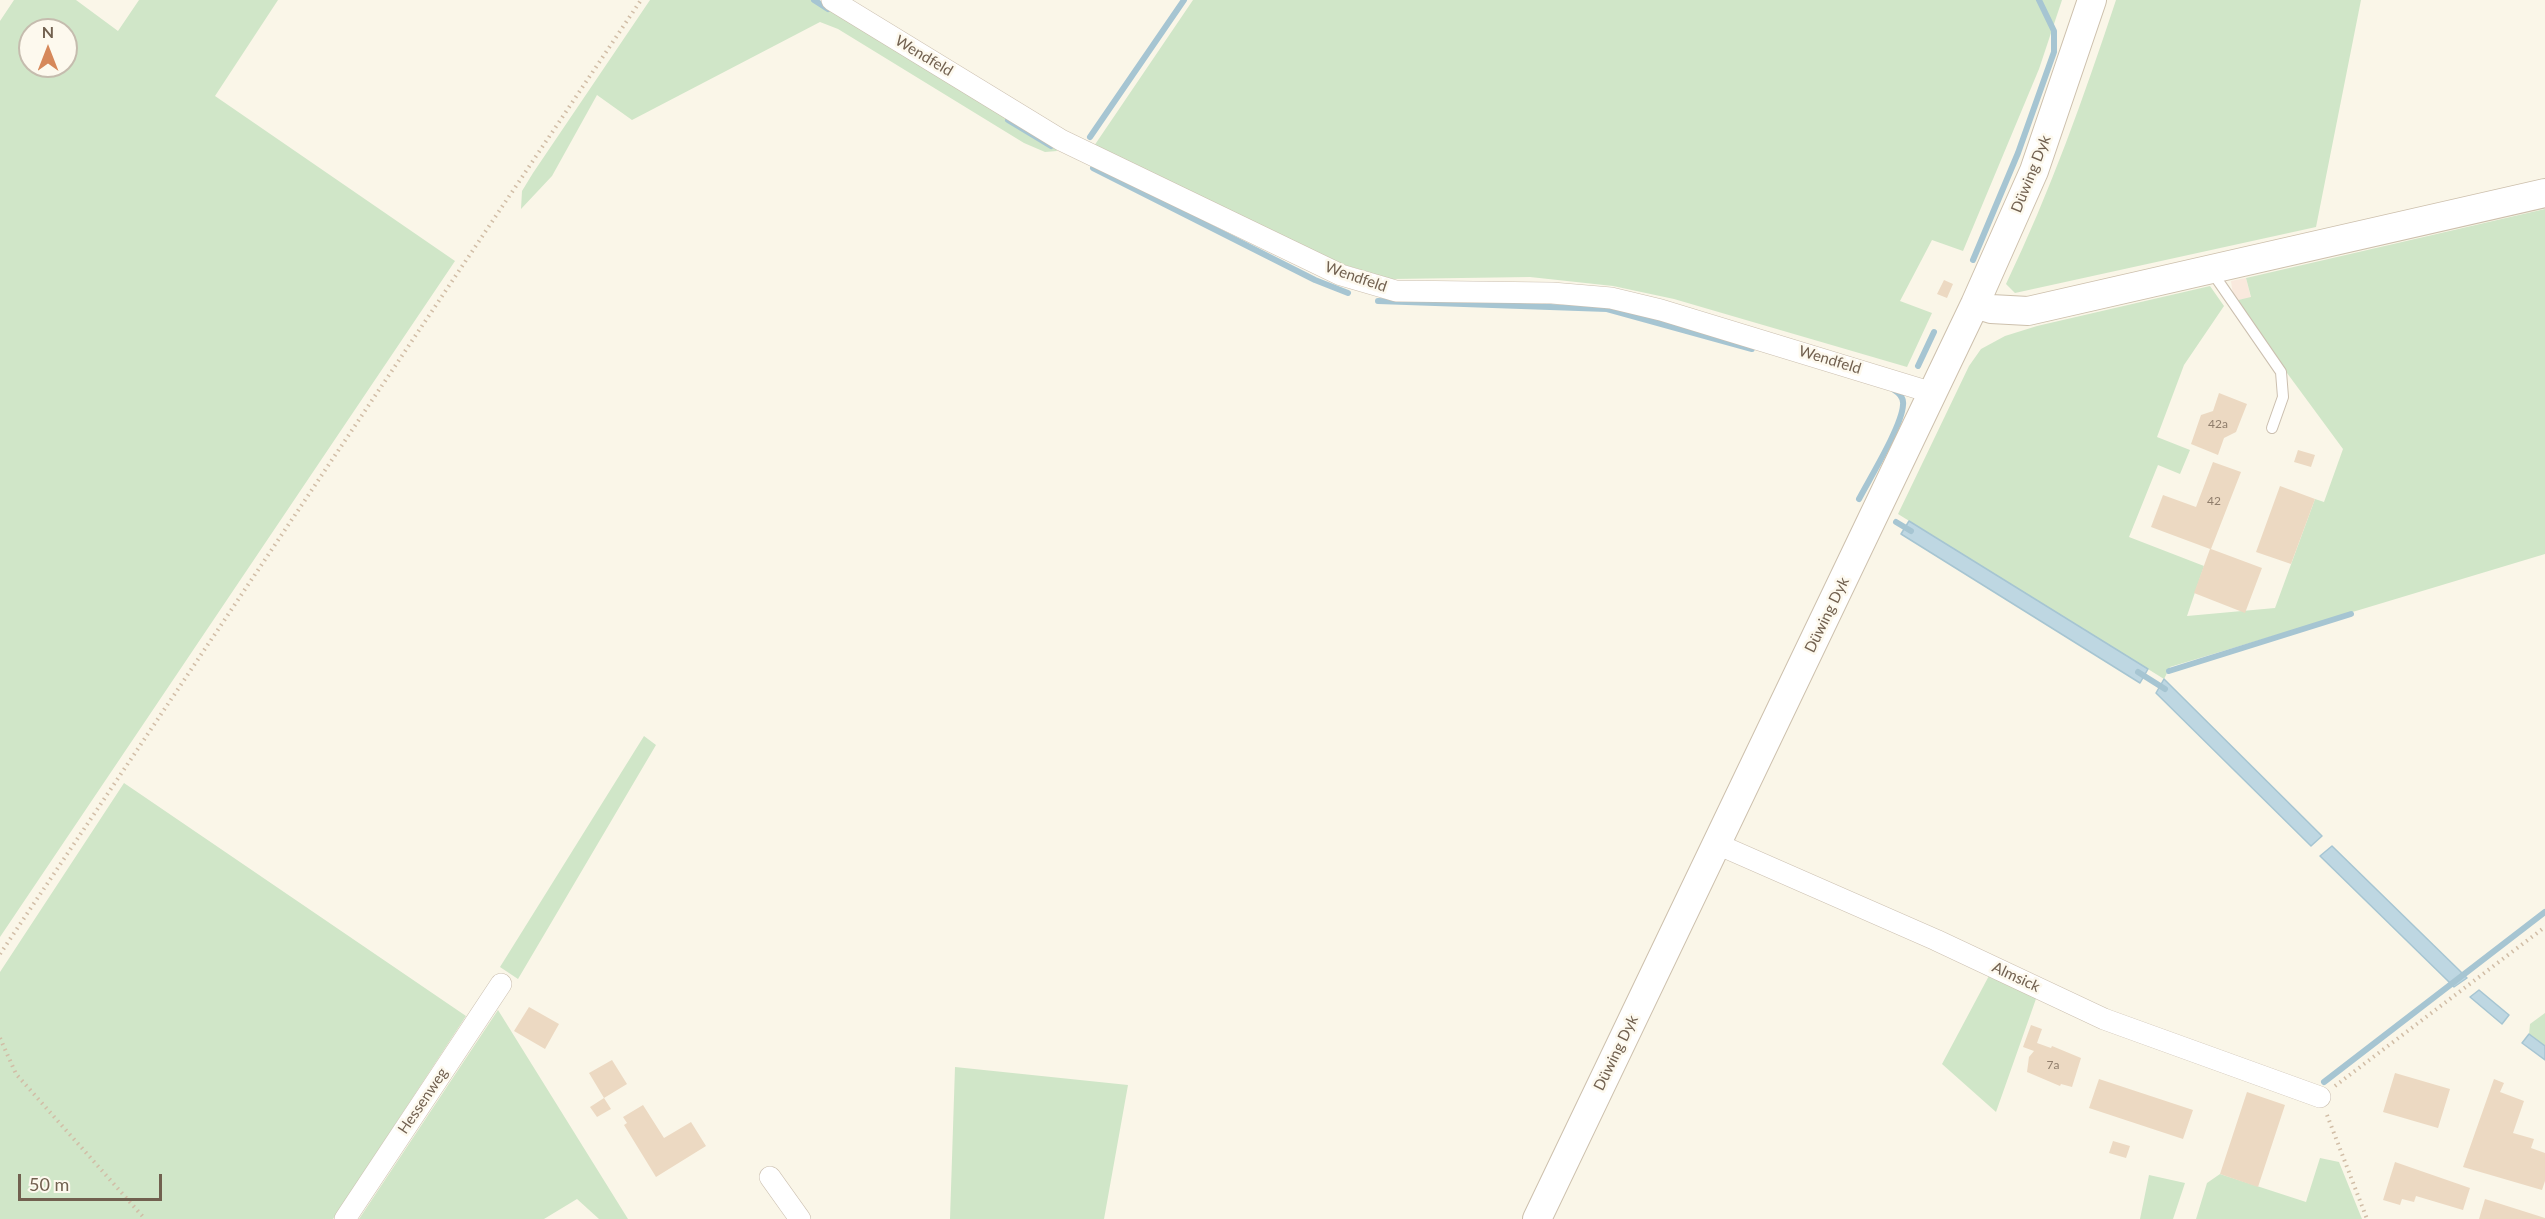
<!DOCTYPE html>
<meta charset="utf-8">
<style>
body{margin:0}
#map{position:relative;width:2545px;height:1219px;overflow:hidden;background:#faf6e8;font-family:Lato,sans-serif}
canvas{display:block}
.north{position:absolute;left:18px;top:18px;width:60px;height:60px;box-sizing:border-box;background:#fdf9ee;border:2px solid #c5bcae;border-radius:50%;rotate:0deg;font-size:16px;font-weight:700;line-height:24px;text-align:center;color:#71604f}
.north::after{content:'';display:block;margin:auto;width:21px;height:27px;background:#d6885a;clip-path:polygon(50% 0,100% 100%,50% 72%,0 100%)}
.scale{position:absolute;left:18px;top:1174px;width:144px;height:27px;box-sizing:border-box;border:3px solid #71604f;border-top:0;padding-left:8px;font-size:18px;line-height:21px;white-space:nowrap;color:#71604f;-webkit-text-stroke:4px #fdf9ee;paint-order:stroke}
</style>
<div id="map">
<canvas width="2545" height="1219"></canvas>
<div class="north">N</div>
<div class="scale">50 m</div>
</div>
<script>
const g = document.querySelector('canvas').getContext('2d');
g.lineJoin = 'round';
function paint(path, color) { g.fillStyle = color; g.fill(path, 'evenodd'); }
function trace(path, color, width, dash) { g.strokeStyle = color; g.lineWidth = width; g.lineCap = dash ? 'butt' : 'round'; g.setLineDash(dash || []); g.stroke(path); }
function label(font, color, halo, rows, align = 'center') {
  g.font = font + ' Lato,sans-serif'; g.lineWidth = 5; g.setLineDash([]); g.textBaseline = 'middle'; g.strokeStyle = halo; g.fillStyle = color; for (const [text, x, y, turn = 0] of rows) {
    g.save(); g.translate(x, y); g.rotate((+turn || 0) * Math.PI / 180); g.textAlign = isNaN(turn) ? turn : align; if (halo) g.strokeText(text, 0, 0); g.fillText(text, 0, 0); g.restore();
  }
}
const commercial = new Path2D(`
 M2246 278 2251 298 2234 301 2231 281Z`);
const green = new Path2D(`
 M14 0H76L118 31 139 0H278L215 96 455 261 0 937V21ZM30 30H66V66H30Z
 M650 0H815L1053 140 1057 151 1045 152 1024 143 838 29 820 22 632 120 597 95 552 176 521 209 522 191 533 173Z
 M1193 0H2062L2039 69 1963 251 1932 240 1900 301 1932 313 1907 367 1674 299 1613 286 1530 277 1392 279 1328 260 1094 146Z
 M2116 0H2361L2316 227 2015 293 2006 284C2050 192 2084 97 2116 0Z
 M2545 209V554L2170 667 2164 679 1898 514 1969 366 1981 349 2005 336 2037 326 2210 286 2224 306 2184 365 2157 437 2190 450 2180 474 2158 465 2129 537 2204 566 2187 616 2275 608 2315 499 2324 502 2343 449 2234 301 2251 297 2246 278Z
 M644 736 656 745 518 979 500 967Z
 M124 783 466 1016 333 1219H0V972Z
 M1991 972 2037 996 1996 1112 1942 1064Z
 M498 1010 628 1219H599L577 1199 544 1219H359Z
 M2545 1013V1046L2529 1034 2530 1024Z
 M955 1067 1128 1085 1104 1219H950Z
 M2320 1158 2339 1162 2362 1219H2196L2207 1183 2220 1174 2306 1202Z
 M2149 1175 2185 1183 2173 1219H2140Z`);
const water = new Path2D(`
 M1909 521 2148 669 2140 683 1901 534Z
 M2164 679 2322 836 2311 846 2156 693Z
 M2332 846 2459 970 2467 978 2454 987 2447 980 2320 856Z
 M2479 990 2509 1015 2502 1024 2470 997Z
 M2529 1034 2545 1046V1060L2522 1043Z`);
const stream = new Path2D(`
 M814 0 828 9
 M1008 120 1051 146
 M1090 137 1184 0
 M1093 168 1315 280 1348 293
 M1973 260 2018 153 2054 52V31L2039 0
 M1378 301 1607 309 1752 349
 M1918 366 1934 332
 M1859 499C1870 478 1902 426 1903 405 1904 398 1899 393 1894 390
 M1896 522 1911 531
 M2169 671 2351 614
 M2138 672 2165 689
 M2324 1082 2545 912`);
const building = new Path2D(`
 M1944 280 1953 284 1947 298 1937 294Z
 M2219 393 2247 404 2236 432 2224 438 2218 455 2191 444 2201 415 2213 411Z
 M2298 450 2315 455 2311 467 2294 462Z
 M2213 462 2241 472 2211 549 2262 568 2245 613 2194 593 2210 549 2151 527 2163 495 2196 507Z
 M2280 486 2315 499 2291 564 2256 552Z
 M529 1007 559 1024 545 1049 514 1031Z
 M2031 1025 2042 1029 2037 1043 2051 1048 2052 1046 2081 1058 2072 1087 2061 1084 2060 1086 2027 1072 2029 1057 2034 1051 2023 1047Z
 M612 1060 627 1084 604 1098 589 1073Z
 M2395 1073 2450 1089 2438 1128 2383 1112Z
 M2099 1079 2193 1110 2183 1139 2089 1108Z
 M2494 1079 2504 1083 2500 1092 2524 1101 2513 1133 2534 1139 2531 1148 2545 1153V1181L2542 1190 2463 1167Z
 M2247 1092 2285 1105 2258 1187 2220 1174Z
 M604 1098 611 1109 597 1117 590 1107Z
 M643 1105 664 1138 691 1122 706 1146 656 1177 624 1125 627 1123 623 1117Z
 M2113 1141 2130 1146 2126 1158 2109 1153Z
 M2395 1162 2470 1188 2463 1210 2416 1196 2414 1202 2402 1199 2400 1205 2383 1200Z
 M2485 1199 2545 1218V1219H2479Z`);
const path = new Path2D(`
 M0 954 641 0
 M0 1038 16 1074 145 1219
 M2335 1086 2545 927
 M2327 1115 2367 1219`);
const lane = new Path2D(`
 M2212 272 2281 372 2283 397 2272 428`);
const street = new Path2D(`
 M832 0 1061 140 1341 275 1396 291 1552 293 1611 298 1661 310 1933 393
 M1717 844 1936 940 2104 1019 2320 1097
 M770 1177 800 1219
 M345 1219 501 984`);
const secondary = new Path2D(`
 M1975 304 1991 309 2028 311 2545 193
 M1537 1219 1975 304 2034 171 2092 0`);
const numberNames = [
 ["42a",2218,424],
 ["42",2214,501],
 ["7a",2053,1065]
];
const streetNames = [
 ["Wendfeld",924,56,31],
 ["Düwing Dyk",2031,174,-68],
 ["Wendfeld",1356,277,19],
 ["Wendfeld",1830,360,17],
 ["Düwing Dyk",1827,615,-64],
 ["Almsick",2016,977,25],
 ["Düwing Dyk",1616,1053,-64],
 ["Hessenweg",423,1101,-56]
];
paint(commercial, '#f9e9dd');
paint(green, '#d0e6c8');
paint(water, '#bed7e2');
trace(water, '#a6c5d2', 1.5);
trace(stream, '#a6c5d2', 6);
paint(building, '#ecd9c2');
trace(lane, '#cbbfaf', 12);
trace(street, '#cbbfaf', 22);
trace(secondary, '#cdc0ad', 30);
trace(path, '#d1bda6', 4, [1.5, 4.5]);
trace(lane, '#fff', 10);
trace(street, '#fff', 21);
trace(secondary, '#fff', 28);
label('12px', '#907e6c', null, numberNames);
label('15px', '#71604f', '#fdf9ee', streetNames);
</script>
